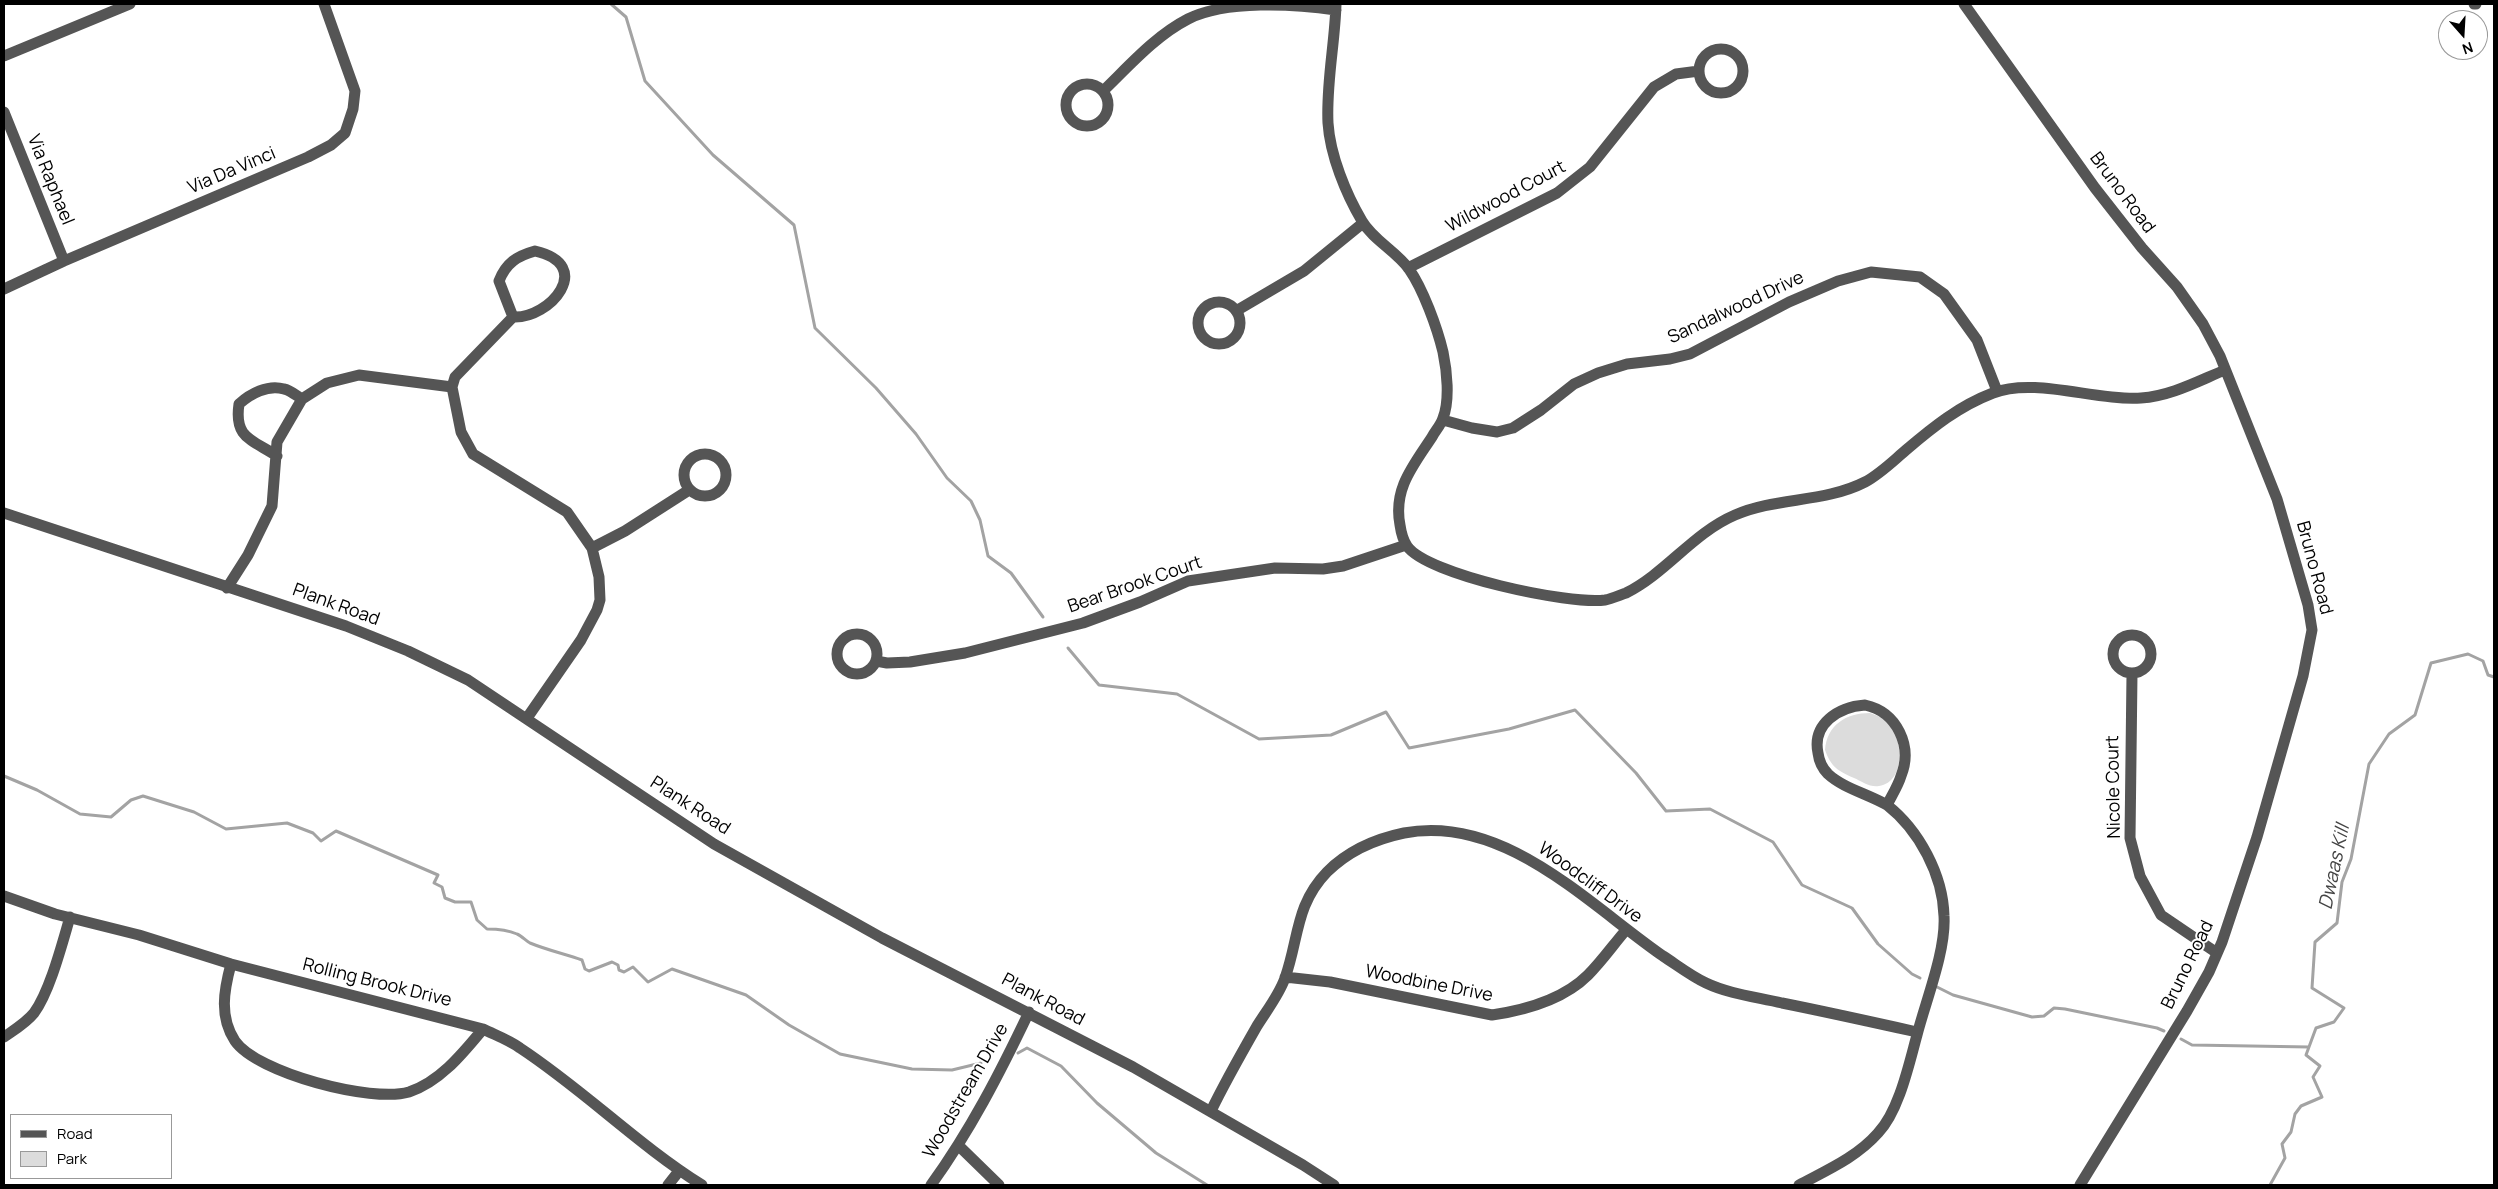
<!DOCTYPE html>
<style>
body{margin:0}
#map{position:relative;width:2498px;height:1189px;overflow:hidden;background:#fff;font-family:Manrope,sans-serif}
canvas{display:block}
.frame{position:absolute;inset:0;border:5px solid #000;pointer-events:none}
.legend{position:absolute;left:10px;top:1114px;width:162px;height:65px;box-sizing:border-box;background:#fff;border:1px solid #999;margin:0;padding:6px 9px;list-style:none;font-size:15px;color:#000}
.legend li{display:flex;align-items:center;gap:10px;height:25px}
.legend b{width:25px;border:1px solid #999}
.north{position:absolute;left:2438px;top:10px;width:50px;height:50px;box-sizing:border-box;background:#fff;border:1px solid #999;border-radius:50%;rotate:161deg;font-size:14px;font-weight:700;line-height:20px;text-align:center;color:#000}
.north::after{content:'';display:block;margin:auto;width:18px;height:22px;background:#000;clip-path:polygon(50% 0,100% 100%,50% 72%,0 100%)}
</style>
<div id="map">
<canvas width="2498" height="1189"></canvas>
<div class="frame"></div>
<ul class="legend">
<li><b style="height:6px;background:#555"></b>Road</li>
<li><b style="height:14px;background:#dcdcdc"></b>Park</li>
</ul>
<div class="north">N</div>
</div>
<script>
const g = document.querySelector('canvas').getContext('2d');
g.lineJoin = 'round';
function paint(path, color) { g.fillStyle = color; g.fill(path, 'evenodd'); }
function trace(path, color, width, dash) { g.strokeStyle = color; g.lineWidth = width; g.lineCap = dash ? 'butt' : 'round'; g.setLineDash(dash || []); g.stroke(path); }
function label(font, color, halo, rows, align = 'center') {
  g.font = font + ' Manrope,sans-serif'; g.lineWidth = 4; g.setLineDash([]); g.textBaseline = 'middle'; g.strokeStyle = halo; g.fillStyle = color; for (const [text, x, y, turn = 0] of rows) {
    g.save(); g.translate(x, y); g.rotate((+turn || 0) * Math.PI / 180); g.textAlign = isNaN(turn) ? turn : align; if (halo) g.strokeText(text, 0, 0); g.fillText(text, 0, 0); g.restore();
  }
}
const green = new Path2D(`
 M1870 713C1875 715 1882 717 1887 721 1903 736 1907 782 1879 786 1871 788 1861 781 1854 778 1838 771 1831 767 1825 750 1827 725 1846 713 1870 713Z`);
const stream = new Path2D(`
 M611 4 626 17 645 81 713 155 794 225 815 328 876 388 916 434 947 478 971 501 980 520 988 556 1011 573 1043 617
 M1068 648 1099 685 1177 694 1259 739 1331 735 1386 712 1409 748 1509 729 1575 710 1636 773 1666 811 1710 809 1773 842 1802 885 1852 908 1878 944 1912 974 1920 978
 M4 776 37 790 80 814 111 817 131 800 143 796 194 812 226 829 287 823 313 833 321 841 336 831 438 875 434 883 442 887 445 898 455 902H471L477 920 487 929C497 929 508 930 517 934 522 936 526 941 530 943 547 950 565 954 582 960L585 969 589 971 612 962 618 965 619 970 624 972 633 967 648 982 672 969 746 995 789 1025 840 1054 912 1069 952 1070 981 1063
 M1935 986 1953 995 2032 1017 2044 1016 2054 1008 2065 1009 2157 1028 2164 1031
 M2181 1039 2192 1045 2309 1047
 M1018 1053 1027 1048 1061 1066 1097 1103 1156 1153 1207 1185
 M2270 1185 2285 1158 2282 1144 2291 1132 2295 1114 2301 1106 2322 1097 2313 1077 2320 1066 2306 1055 2316 1028 2334 1022 2344 1008 2312 988 2315 942 2337 923 2342 882 2351 859 2369 764 2389 734 2415 715 2431 663 2468 654 2483 661 2488 675 2494 677`);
const minor = new Path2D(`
 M1336 4C1335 43 1326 83 1328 123 1330 155 1346 194 1362 221 1373 240 1396 251 1409 269 1423 289 1437 327 1443 352 1447 371 1450 400 1443 418 1441 425 1435 431 1432 437 1413 466 1393 489 1400 525 1401 532 1403 540 1407 546 1427 575 1570 605 1605 600 1611 599 1620 595 1626 593 1666 573 1693 533 1735 515 1776 497 1824 503 1865 482 1880 474 1893 461 1906 450 1933 427 1959 406 1993 393 2035 377 2095 401 2141 398 2171 396 2198 381 2225 370
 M1964 4 2095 188 2142 248 2177 287 2203 324 2220 356 2277 499 2308 605 2312 630 2303 676 2257 837 2222 942 2209 972 2187 1011 2080 1185
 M2474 4H2476
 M1699 71a22 22 0 1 1 44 0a22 22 0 1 1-44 0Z
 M4 56 130 4
 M1066 105a21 21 0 1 1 42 0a21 21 0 1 1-42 0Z
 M1103 91C1129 66 1155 36 1188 19 1226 0 1294 4 1336 10
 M4 112 64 261
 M535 251C596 265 550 319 513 317L499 281C506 263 517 256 535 251Z
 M1408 268 1557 193 1590 167 1654 87 1676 74 1699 71
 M4 289 64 261 308 157 331 145 345 133 353 109 355 91 324 4
 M1198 323a21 21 0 1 1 42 0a21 21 0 1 1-42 0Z
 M1236 311 1304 271 1363 223
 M513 317 455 377 452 387 461 432 473 454 567 512 592 548 599 577 600 600 597 610 581 640 527 718
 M1443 420 1472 428 1497 432 1513 428 1541 410 1574 384 1598 373 1627 364 1670 359 1690 354 1789 302 1838 281 1871 272 1920 277 1944 294 1977 340 1997 391
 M684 475a21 21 0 1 1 42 0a21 21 0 1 1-42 0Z
 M277 456C251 439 234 438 239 404 250 394 268 384 284 389 290 390 297 396 302 399
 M4 513 346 626 408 651 468 680 714 844 882 938 1133 1067 1303 1165 1334 1185
 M592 548 625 531 689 490
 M227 588 248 555 272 506 277 442 302 399 327 383 359 375 452 387
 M837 654a20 20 0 1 1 40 0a20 20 0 1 1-40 0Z
 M2113 654a19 19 0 1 1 38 0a19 19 0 1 1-38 0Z
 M876 661 887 663 910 662 965 653 1083 623 1140 602 1188 581 1275 568 1323 569 1343 566 1406 545
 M2132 674 2130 838 2140 876 2161 915 2217 953
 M1865 705C1897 712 1913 746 1901 776 1898 786 1892 795 1887 805 1868 794 1843 788 1828 774 1822 768 1819 761 1818 753 1812 724 1838 707 1865 705Z
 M4 896 55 914 139 935 231 964 483 1029C495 1035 509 1040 520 1048 584 1090 638 1145 702 1185
 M231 964C224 990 219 1017 235 1041 257 1073 372 1103 409 1092 440 1082 463 1053 483 1029
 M1285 977 1330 982 1492 1015C1526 1010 1563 1000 1588 975 1602 961 1613 945 1626 930
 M4 1037C14 1030 26 1023 34 1013 50 991 62 944 70 917
 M1211 1111C1225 1082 1241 1054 1257 1026 1267 1010 1279 995 1285 978 1299 939 1295 905 1327 872 1348 851 1375 839 1404 833 1504 814 1588 904 1663 956 1677 965 1691 976 1706 983 1729 994 1757 997 1782 1003 1827 1012 1872 1022 1917 1032
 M959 1146 999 1185
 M668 1185 679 1171
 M931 1185C970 1131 1000 1073 1029 1012
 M1799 1185C1827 1170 1857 1157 1878 1133 1899 1111 1909 1064 1917 1035 1926 1000 1946 951 1944 916 1943 875 1919 830 1887 805`);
const streetNames = [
 ["Via Da Vinci",232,171,-23],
 ["Via Raphael",50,180,68],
 ["Bruno Road",2122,193,53],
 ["Wildwood Court",1506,197,-28],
 ["Sandalwood Drive",1736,308,-25],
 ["Bruno Road",2314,568,75],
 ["Bear Brook Court",1135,585,-19],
 ["Plank Road",336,605,20],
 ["Nicole Court",2114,787,-91],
 ["Plank Road",690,806,33],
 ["Woodcliff Drive",1590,883,36],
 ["Bruno Road",2188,965,-64],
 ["Rolling Brook Drive",377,983,14],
 ["Woodbine Drive",1429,984,11],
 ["Plank Road",1043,1000,28],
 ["Woodstream Drive",966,1091,-60]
];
const waterNames = [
 ["Dwaas Kill",2335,867,-78]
];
paint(green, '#dcdcdc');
trace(stream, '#a3a3a3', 3);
trace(minor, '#555', 11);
label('18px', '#000', '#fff', streetNames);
label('italic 19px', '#444', '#fff', waterNames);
</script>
